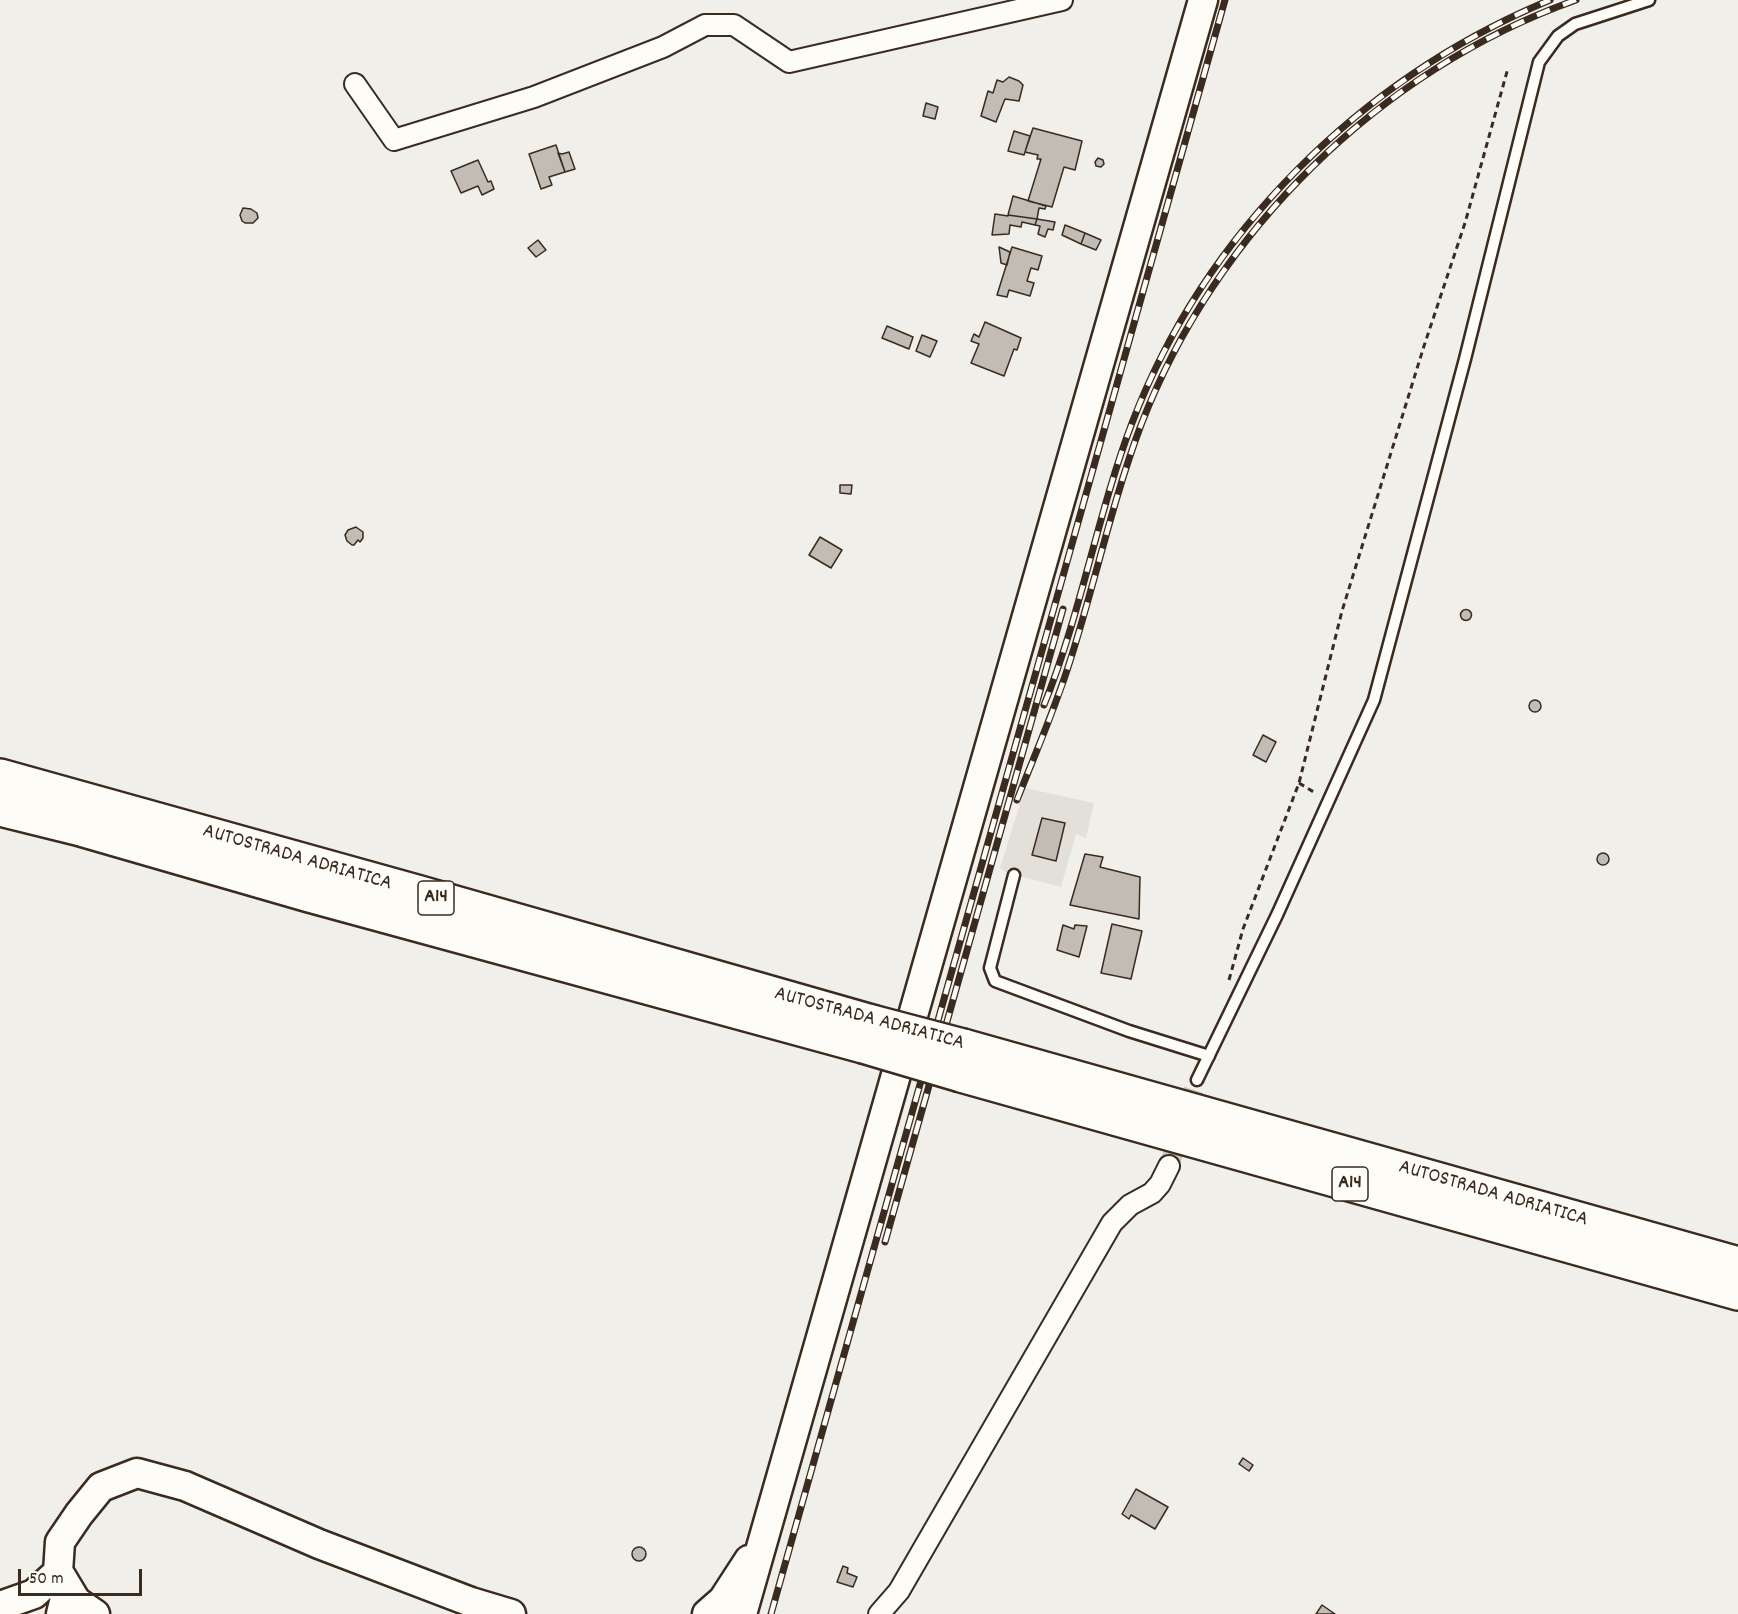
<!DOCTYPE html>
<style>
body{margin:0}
#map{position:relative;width:1738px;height:1614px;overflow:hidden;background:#f1efea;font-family:Dekko,sans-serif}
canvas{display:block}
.scale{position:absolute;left:18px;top:1569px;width:124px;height:27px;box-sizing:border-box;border:3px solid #3b2a1e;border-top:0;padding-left:8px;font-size:18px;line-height:21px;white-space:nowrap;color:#3b2a1e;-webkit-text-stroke:4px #fdfcf7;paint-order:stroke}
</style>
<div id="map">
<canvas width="1738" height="1614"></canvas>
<div class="scale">50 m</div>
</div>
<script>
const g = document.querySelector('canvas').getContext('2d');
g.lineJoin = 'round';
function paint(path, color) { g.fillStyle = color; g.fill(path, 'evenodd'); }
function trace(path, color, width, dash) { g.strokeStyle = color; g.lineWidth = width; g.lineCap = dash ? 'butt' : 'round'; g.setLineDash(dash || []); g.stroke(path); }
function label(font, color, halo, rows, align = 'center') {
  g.font = font + ' Dekko,sans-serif'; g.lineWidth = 5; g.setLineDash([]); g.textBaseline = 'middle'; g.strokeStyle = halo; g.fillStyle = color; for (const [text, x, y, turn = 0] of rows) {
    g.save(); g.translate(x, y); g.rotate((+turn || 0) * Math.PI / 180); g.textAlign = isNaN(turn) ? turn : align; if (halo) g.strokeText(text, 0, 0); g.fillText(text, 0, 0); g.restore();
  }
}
const built = new Path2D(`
 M1025 788 1094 803 1086 838 1076 834 1061 887 1007 873 1000 868Z`);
const building = new Path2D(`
 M1009 77 1019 81 1023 85 1019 101 1005 99 996 122 981 116 988 91 993 93 997 80 1003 82Z
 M926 103 938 107 935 119 923 116Z
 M1033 128 1082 141 1075 170 1064 167 1052 207 1028 201 1041 159H1037L1038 155 1025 152Z
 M1014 131 1030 136 1024 155 1008 151Z
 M556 145 565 172 549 177 552 185 541 189 529 154Z
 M569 152 575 169 565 172 558 153 562 154Z
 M1098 158 1103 160 1104 164 1101 167 1096 166 1095 162Z
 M478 160 488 182 491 181 494 189 482 195 478 186 461 193 451 171Z
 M1013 196 1046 206 1045 209 1039 208 1037 219 1008 215Z
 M243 208 251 209 257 213 258 218 253 223H245L242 221 240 215Z
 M995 214 1008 216V215L1037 219 1035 225 1022 222 1021 227 1010 225 1009 234 992 235Z
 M1037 219 1055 222 1053 230 1048 229 1045 237 1038 234 1040 226 1035 225Z
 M1065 225 1085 233 1081 244 1062 235Z
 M1085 233 1101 240 1096 250 1081 244Z
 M538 240 546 250 536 257 528 248Z
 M999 247 1010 252 1007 265 1001 263Z
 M1012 247 1042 256 1038 270 1031 268 1027 281 1034 283 1030 296 1009 290 1007 297 997 295Z
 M985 322 1021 338 1017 350 1014 349 1004 376 971 363 979 344 971 341 974 334 979 337Z
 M887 326 913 337 909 349 882 338Z
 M922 335 937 341 930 357 916 351Z
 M840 485H852L851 494 840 493Z
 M356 527 363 532V538L360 542 358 540 354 545H352L347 541 345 535 348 530Z
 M820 537 842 550 831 568 809 555Z
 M1460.5 615a5.5 5.5 0 1 1 11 0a5.5 5.5 0 1 1-11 0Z
 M1529 706a6 6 0 1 1 12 0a6 6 0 1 1-12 0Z
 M1263 735 1276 742 1266 762 1253 755Z
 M1042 818 1065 823 1056 861 1032 855Z
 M1597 859a6 6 0 1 1 12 0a6 6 0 1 1-12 0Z
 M1085 854 1103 857 1100 867 1140 877 1139 919 1070 905Z
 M1112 924 1142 931 1131 979 1101 973Z
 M1063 925 1074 929 1075 925 1087 926 1079 957 1057 950Z
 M1243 1458 1253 1465 1249 1471 1239 1464Z
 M1136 1489 1168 1507 1155 1529 1131 1515 1129 1519 1122 1514Z
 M632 1554a7 7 0 1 1 14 0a7 7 0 1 1-14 0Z
 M843 1566 848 1568 847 1573 857 1577 853 1587 837 1582Z
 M1322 1605 1335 1614H1316Z`);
const minorTunnel = new Path2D(`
 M1169 1166 1197 1080`);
const path = new Path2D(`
 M1299 783 1317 794
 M1229 980 1243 929 1299 783 1342 611 1424 346 1465 223 1508 68`);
const service = new Path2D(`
 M1014 875 990 968 995 981 1129 1031 1209 1056
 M1197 1080 1277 915 1374 700 1465 359 1539 62 1558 36 1575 24 1649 0`);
const minor = new Path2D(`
 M355 84 394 140 534 97 663 47 705 25H734L789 62 1062 0
 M879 1614 899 1591 1112 1223 1130 1205 1152 1193 1160 1184 1169 1166`);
const secondary = new Path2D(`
 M61 1576 76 1601 95 1614
 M0 1606 34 1594 58 1572
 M61 1614 65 1598 58 1572 60 1542 79 1514 101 1487 137 1473 185 1486 319 1544 471 1602 511 1614
 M707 1614 723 1600 749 1560
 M742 1614 1203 0`);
const motorway = new Path2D(`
 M0 776 420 893 872 1022
 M0 809 77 828 309 895 863 1046
 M963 1046 1738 1264
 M961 1075 1738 1293`);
const rail = new Path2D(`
 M1044 705C1081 614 1097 515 1132 423 1205 232 1362 78 1550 0
 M1017 800C1035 754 1055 709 1070 661 1095 583 1112 502 1141 425 1215 232 1381 69 1576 0
 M885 1242 1063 609
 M771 1614 1225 0`);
const motorwayBridge = new Path2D(`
 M872 1022 963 1046
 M863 1046 961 1075`);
const shields = [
 [436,898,36],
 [1350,1184,36]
];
const shieldNames = [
 ["A14",436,898],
 ["A14",1350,1184]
];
const streetNames = [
 ["AUTOSTRADA ADRIATICA",297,859,16],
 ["AUTOSTRADA ADRIATICA",869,1020,15],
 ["AUTOSTRADA ADRIATICA",1493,1195,16]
];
paint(built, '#e3e0da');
paint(building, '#c1bcb4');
trace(building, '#3b2a1e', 1.5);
trace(minorTunnel, '#cdc8c1', 20, [20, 10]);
trace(service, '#3b2a1e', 15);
trace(minor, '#3b2a1e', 24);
trace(secondary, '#3b2a1e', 33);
trace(motorway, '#3b2a1e', 38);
trace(path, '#3b2a1e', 3, [6, 4.5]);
trace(service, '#fdfcf7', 10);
trace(minor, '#fdfcf7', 20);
trace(secondary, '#fdfcf7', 28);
trace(motorway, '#fdfcf7', 33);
trace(rail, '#3b2a1e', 7);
trace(rail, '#fdfcf7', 4.5, [14]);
trace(motorwayBridge, '#3b2a1e', 38, []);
trace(motorwayBridge, '#fdfcf7', 33);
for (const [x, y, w] of shields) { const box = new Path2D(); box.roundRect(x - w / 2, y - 17, w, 34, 4.5); g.fillStyle = '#fdfcf7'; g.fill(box); trace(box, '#3b2a1e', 1.5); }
label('bold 20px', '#3b2a1e', null, shieldNames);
label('21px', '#3b2a1e', '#fdfcf7', streetNames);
</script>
